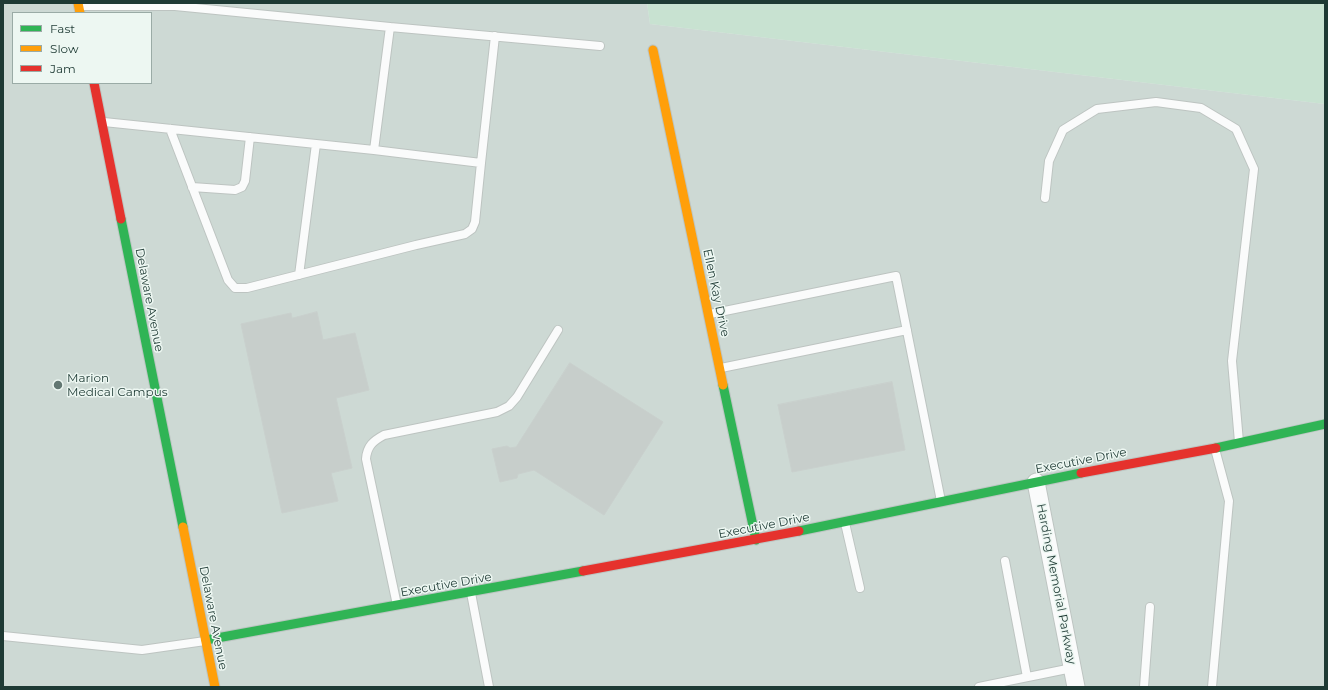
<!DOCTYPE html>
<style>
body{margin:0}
#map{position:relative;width:1328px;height:690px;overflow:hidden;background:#e0e7e4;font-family:Montserrat,sans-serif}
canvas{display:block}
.frame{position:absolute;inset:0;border:4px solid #1e3a34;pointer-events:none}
.legend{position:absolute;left:12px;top:12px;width:140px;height:72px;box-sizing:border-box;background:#edf7f2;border:1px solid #9aaba6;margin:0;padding:5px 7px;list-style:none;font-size:12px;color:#1e3a34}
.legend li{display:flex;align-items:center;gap:8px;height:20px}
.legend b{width:20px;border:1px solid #9aaba6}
</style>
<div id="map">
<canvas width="1328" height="690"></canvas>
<div class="frame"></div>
<ul class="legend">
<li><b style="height:5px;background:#30b455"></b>Fast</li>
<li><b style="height:5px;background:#ff9f0a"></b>Slow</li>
<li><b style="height:5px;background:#e5322d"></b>Jam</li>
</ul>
</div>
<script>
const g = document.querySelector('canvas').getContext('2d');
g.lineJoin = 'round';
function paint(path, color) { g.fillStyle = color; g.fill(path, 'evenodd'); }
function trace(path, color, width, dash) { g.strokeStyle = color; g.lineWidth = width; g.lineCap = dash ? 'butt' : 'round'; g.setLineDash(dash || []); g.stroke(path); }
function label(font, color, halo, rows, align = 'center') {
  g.font = font + ' Montserrat,sans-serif'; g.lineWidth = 3; g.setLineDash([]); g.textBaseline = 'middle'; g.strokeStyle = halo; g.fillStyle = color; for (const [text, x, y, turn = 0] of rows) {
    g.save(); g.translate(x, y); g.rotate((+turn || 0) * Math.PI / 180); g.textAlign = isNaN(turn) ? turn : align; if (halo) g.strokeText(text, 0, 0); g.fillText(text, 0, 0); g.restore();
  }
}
const built = new Path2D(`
 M3 3H647L650 24 1325 104V687H3ZM13 13H151V83H13Z`);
const green = new Path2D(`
 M647 3H1325V104L650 24Z`);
const building = new Path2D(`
 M317 312 323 340 355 333 369 390 336 398 352 468 331 473 338 501 282 513 241 324 291 313 292 318Z
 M570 363 663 422 604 515 534 470 518 474 517 478 500 482 492 449 507 446 510 448 516 447Z
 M892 382 905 450 792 472 778 405Z`);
const lane = new Path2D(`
 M79 6H175L390 27 374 150 104 122
 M390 27 600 46
 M170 129 228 280 235 288H247L416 245 465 234 472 229 475 222 481 163
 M374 150 481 163 495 36
 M192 187 235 190 242 187 245 181 250 137
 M1045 198 1049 161 1063 130 1097 109 1156 102 1201 108 1236 129 1254 169 1232 361 1239 442
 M299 275 316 144
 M710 314 896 276 941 501
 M721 368 907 330
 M845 523 860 588
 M1005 561 1027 677
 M471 593 489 687
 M397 605 366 459C367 446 373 441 384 435L497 412 509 406 517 397 558 330
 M3 636 142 650 205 641
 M979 687 1072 668
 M1144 687 1150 607
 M1212 687 1229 501 1215 449`);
const street = new Path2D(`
 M1036 482 1076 687`);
const fast = new Path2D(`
 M121 219 183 527
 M723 385 756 540
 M1216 448 1325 424
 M799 531 1081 473
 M206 640 583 571`);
const slow = new Path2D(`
 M78 3 80 13
 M653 50 723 385
 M183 527 215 687`);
const jam = new Path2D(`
 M94 83 121 219
 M1081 473 1216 448
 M583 571 799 531`);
const markers = [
 [58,385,5,"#627772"]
];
const streetNames = [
 ["Ellen Kay Drive",716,293,78],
 ["Delaware Avenue",149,300,79],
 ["Executive Drive",1081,461,-11],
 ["Executive Drive",764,526,-11],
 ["Harding Memorial Parkway",1056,584,79],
 ["Executive Drive",446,585,-10],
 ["Delaware Avenue",213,618,79]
];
const poiNames = [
 ["Marion",67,378],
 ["Medical Campus",67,392]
];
paint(built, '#cdd9d4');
paint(green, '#c8e2d1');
paint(building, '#c7cecb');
trace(building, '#c9d0cd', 1);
trace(lane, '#bdc4c1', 10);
trace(street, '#bdc4c1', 19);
trace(fast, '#bcc5c2', 11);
trace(slow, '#bcc5c2', 11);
trace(jam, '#bcc5c2', 11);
trace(lane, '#fafbfb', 8);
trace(street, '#fafbfb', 17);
trace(fast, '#30b455', 9);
trace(slow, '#ff9f0a', 9);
trace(jam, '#e5322d', 9);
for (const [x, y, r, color] of markers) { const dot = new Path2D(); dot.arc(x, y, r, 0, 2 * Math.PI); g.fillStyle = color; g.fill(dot); trace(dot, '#edf7f2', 1.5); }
label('12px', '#1e3a34', '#edf7f2', streetNames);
label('12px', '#1e3a34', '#edf7f2', poiNames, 'left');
</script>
